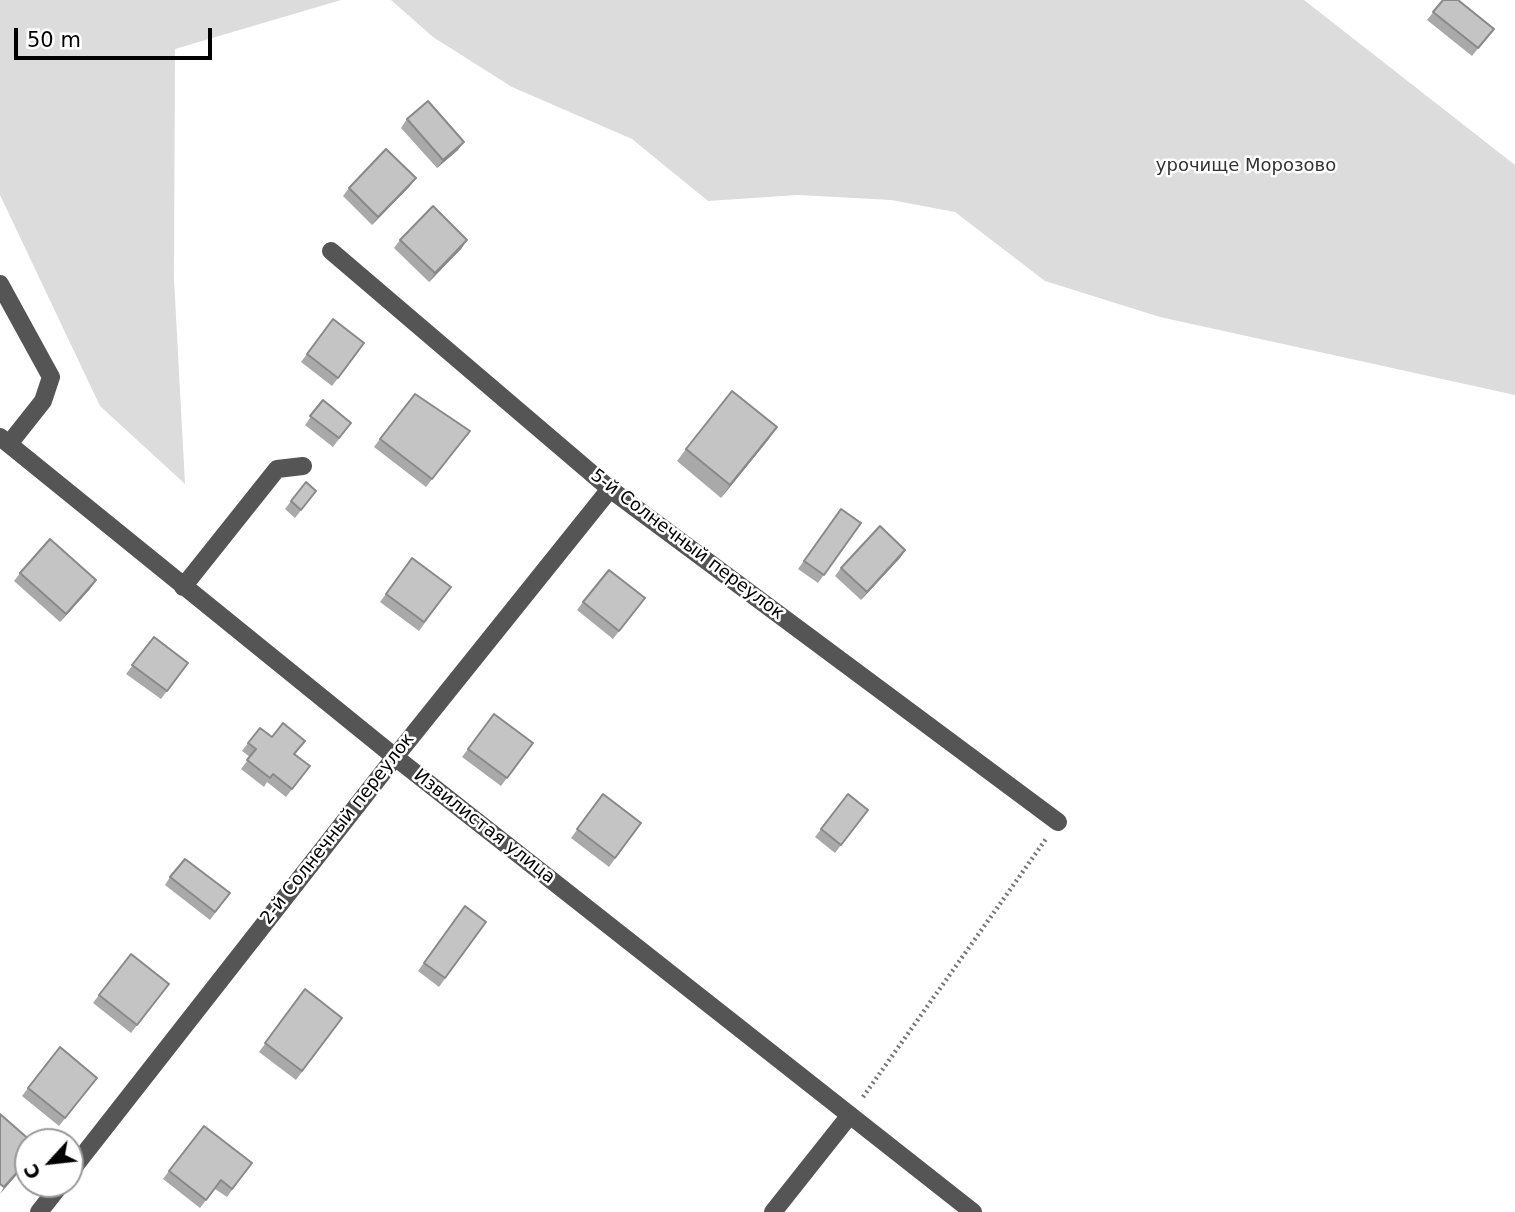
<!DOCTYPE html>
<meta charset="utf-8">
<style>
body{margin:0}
#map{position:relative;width:1515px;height:1212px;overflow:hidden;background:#fff;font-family:"DejaVu Sans",sans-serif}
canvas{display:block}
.north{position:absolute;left:14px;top:1128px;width:70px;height:70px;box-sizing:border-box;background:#fff;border:2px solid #999;border-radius:50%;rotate:243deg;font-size:19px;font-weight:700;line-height:28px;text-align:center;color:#000}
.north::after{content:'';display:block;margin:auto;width:24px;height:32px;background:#000;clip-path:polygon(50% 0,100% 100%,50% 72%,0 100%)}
.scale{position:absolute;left:14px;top:28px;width:198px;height:32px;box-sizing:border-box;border:4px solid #000;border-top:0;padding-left:9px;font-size:21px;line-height:24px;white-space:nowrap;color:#000;-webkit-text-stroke:5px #fff;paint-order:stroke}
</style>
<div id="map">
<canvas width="1515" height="1212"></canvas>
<div class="north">С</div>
<div class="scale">50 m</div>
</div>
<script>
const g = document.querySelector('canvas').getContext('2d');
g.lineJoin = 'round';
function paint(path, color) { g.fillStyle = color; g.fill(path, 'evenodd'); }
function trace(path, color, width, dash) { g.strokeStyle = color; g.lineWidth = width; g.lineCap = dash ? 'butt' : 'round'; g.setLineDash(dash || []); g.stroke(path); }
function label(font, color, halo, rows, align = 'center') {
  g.font = font + ' "DejaVu Sans",sans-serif'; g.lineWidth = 5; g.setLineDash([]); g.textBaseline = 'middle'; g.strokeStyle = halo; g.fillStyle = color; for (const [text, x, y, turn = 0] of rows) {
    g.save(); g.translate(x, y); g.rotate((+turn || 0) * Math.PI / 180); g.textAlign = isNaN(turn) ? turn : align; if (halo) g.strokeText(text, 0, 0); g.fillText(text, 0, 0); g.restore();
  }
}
const green = new Path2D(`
 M0 0H341L175 49 174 279 185 484 100 406 0 195Z
 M391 0H1304L1515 165V395L1160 317 1045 281 955 212 891 200 798 195 708 201 632 139 512 87 433 37Z`);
const path = new Path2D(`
 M863 1097 1046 839`);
const minor = new Path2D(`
 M331 251 610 489 1058 822
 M0 284 51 377 43 401 9 444
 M0 437 395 757 973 1212
 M183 587 277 469 303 466
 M70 1172 395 757 610 489
 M39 1212 61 1184
 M773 1212 850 1115`);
const wall = new Path2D(`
 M1443 0 1494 29 1472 56 1427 20Z
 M407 119 458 150 437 168 401 128Z
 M410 186 372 225 343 196 349 188Z
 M400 240H467L461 249 429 282 394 248Z
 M333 319 359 351 332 386 301 362Z
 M323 400 351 423 333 447 305 425Z
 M470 431 426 487 374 447 380 439Z
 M768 440 721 498 677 461 686 449Z
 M310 499 295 518 285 509 291 501Z
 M841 509 861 523 818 583 798 569Z
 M905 550 900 558 861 600 835 576 841 568Z
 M412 558 451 587 419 631 380 602Z
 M20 573 90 589 60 622 14 581Z
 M645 598 613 639 577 610 583 602Z
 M154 637 188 663 161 699 126 674Z
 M494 714 533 743 501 786 462 757Z
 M272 737 310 766 286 797 267 782 264 787 241 769 250 757 242 751 248 743Z
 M603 794 641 823 609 867 571 838Z
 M868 810 835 853 815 837 821 829Z
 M170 877 230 893 210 920 165 885Z
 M465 906 486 922 439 987 418 971Z
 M169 984 131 1033 93 1003 99 995Z
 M305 989 342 1018 296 1080 259 1052Z
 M97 1078 59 1126 22 1096 28 1088Z
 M252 1163 227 1197 215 1189 200 1208 163 1179 169 1171Z`);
const shadedWall = new Path2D(`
 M464 142 458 150 437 168 443 160Z
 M416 178 410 186 372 225 378 217Z
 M467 240 461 249 429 282 435 273Z
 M777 427 768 440 721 498 730 485Z
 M905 550 900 558 861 600 867 592Z
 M96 580 90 589 60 622 66 614Z
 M28 1160V1162L0 1194 4 1187Z`);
const building = new Path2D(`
 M1443 0H1458L1494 29 1478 48 1433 12Z
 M428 101 464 142 443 160 407 119Z
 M386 149 416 178 378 217 349 188Z
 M433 206 467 240 435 273 400 240Z
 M333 319 364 343 338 378 307 354Z
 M732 391 777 427 730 485 686 449Z
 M415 394 470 431 432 479 380 439Z
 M323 400 351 423 339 438 310 416Z
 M306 482 316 491 301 510 291 501Z
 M841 509 861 523 824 575 804 561Z
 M880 526 905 550 867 592 841 568Z
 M50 539 96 580 66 614 20 573Z
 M412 558 451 587 424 622 386 594Z
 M609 570 645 598 619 631 583 602Z
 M154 637 188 663 167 691 132 665Z
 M494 714 533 743 507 778 468 749Z
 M283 723 305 741 294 754 310 766 292 789 273 774 270 778 247 760 256 749 248 743 260 728 272 737Z
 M603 794 641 823 615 858 577 829Z
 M848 794 868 810 841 845 821 829Z
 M185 859 230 893 215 912 170 877Z
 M465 906 486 922 445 978 424 963Z
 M131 954 169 984 137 1025 99 995Z
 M305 989 342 1018 302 1071 265 1043Z
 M60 1047 97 1078 65 1118 28 1088Z
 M0 1114 32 1142H28V1160L4 1187 0 1184Z
 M204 1126 252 1163 232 1189 221 1180 206 1200 169 1171Z`);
const parkNames = [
 ["урочище Морозово",1246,166]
];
const streetNames = [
 ["5-й Солнечный переулок",687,545,37],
 ["Извилистая улица",484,827,38],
 ["2-й Солнечный переулок",338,829,-52]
];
paint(green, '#dcdcdc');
trace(path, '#777', 4.5, [2, 3.5]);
trace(minor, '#555', 18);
paint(wall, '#a9a9a9');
paint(shadedWall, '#898989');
paint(building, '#c4c4c4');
trace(building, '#898989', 2);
label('18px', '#333', '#fff', parkNames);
label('18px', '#000', '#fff', streetNames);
</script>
